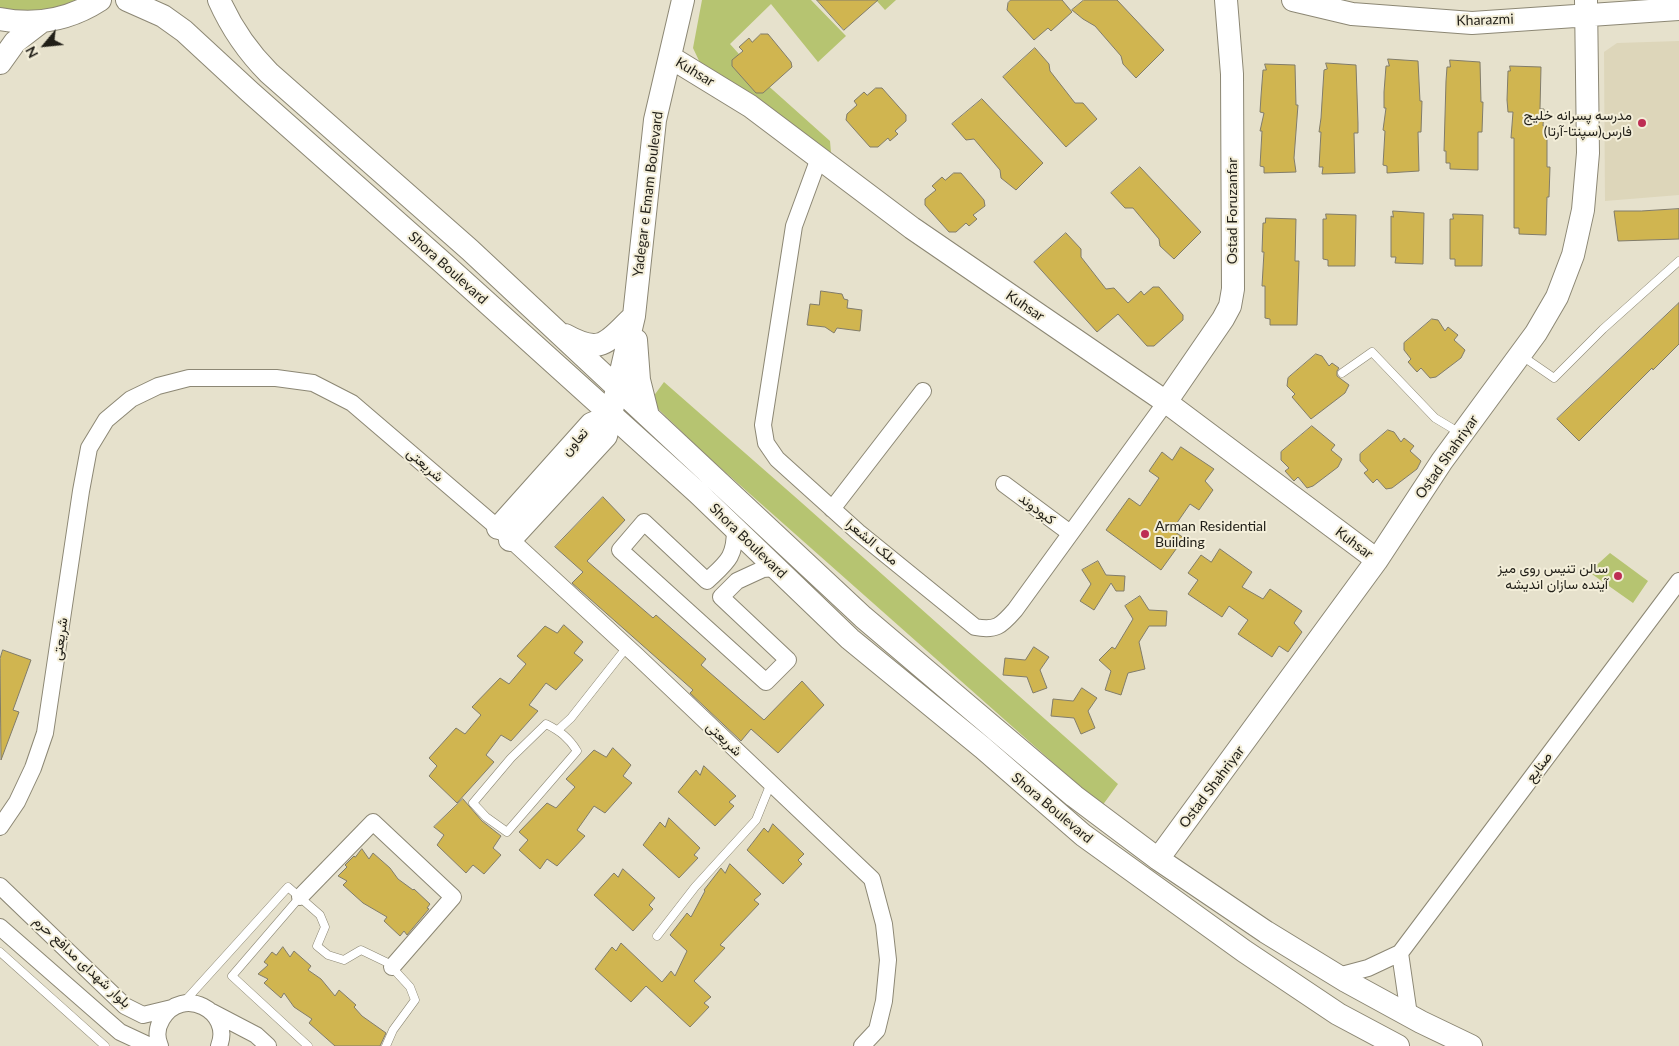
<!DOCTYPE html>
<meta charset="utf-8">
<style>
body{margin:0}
#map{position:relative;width:1679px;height:1046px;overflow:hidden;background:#e6e1cc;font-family:Lato,sans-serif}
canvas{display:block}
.north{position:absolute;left:20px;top:20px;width:50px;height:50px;-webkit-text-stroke:4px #f3eed9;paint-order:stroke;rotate:242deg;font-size:14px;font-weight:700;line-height:20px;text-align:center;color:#211f18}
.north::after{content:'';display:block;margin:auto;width:18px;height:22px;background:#211f18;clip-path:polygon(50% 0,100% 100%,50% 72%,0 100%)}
</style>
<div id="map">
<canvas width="1679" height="1046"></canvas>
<div class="north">N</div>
</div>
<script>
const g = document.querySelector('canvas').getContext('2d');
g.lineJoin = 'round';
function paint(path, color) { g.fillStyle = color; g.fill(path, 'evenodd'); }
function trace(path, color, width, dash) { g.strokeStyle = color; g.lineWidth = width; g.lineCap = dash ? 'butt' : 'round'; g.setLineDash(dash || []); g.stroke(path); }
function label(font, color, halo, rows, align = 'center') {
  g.font = font + ' Lato,Vazirmatn,sans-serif'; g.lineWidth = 4; g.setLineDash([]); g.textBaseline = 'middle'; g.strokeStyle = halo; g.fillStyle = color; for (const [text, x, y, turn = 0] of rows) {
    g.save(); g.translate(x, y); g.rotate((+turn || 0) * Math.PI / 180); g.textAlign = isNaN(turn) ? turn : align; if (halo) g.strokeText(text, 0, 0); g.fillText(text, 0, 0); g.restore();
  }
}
const built = new Path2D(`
 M1679 41V195L1605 201 1604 52 1617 43Z`);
const green = new Path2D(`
 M0 0H79L58 12 0 10Z
 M702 0H811L846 36 818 62 771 4 730 44 764 82 830 141 831 153 702 67 693 48Z
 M876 0H896L885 10Z
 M664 382 802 503 1118 784 1102 806 706 455 650 401Z
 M1610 553 1648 581 1633 603 1589 572Z`);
const building = new Path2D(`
 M817 0H878L844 30Z
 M1011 0H1062L1072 12 1051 31 1048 28 1034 40 1007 10 1008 3Z
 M1084 0H1117L1164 50 1136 78 1123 64 1121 56 1095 26 1083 19 1072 10Z
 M761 34H768L791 62 792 67 763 93H756L732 66V60L743 51 739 47 749 38 752 42Z
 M1035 48 1049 64 1050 71 1075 103H1083L1097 119 1066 147 1003 77Z
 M1388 59 1418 61 1420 101H1422L1421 132H1418L1419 171 1387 173V166L1383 165 1385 131 1383 130 1386 108H1384V92L1386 66H1389Z
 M1450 60 1480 62 1481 102H1483L1482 132H1478V170L1450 169V163H1446V151H1444L1446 81 1447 67H1450Z
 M1326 63 1356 65 1358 123V133H1354L1355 173 1322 174 1323 167H1319L1321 132H1319L1321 118 1324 70 1327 69Z
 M1265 64 1295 65 1296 105H1298L1294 158 1296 172 1264 173V167L1260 166 1262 131H1260L1264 113 1260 112 1261 96 1263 70H1266Z
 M1510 66 1541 67 1540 109H1544L1543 126H1547V167H1550L1549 197H1547L1546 235 1519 234V228H1514V138H1511L1513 112H1508L1507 100 1508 71H1510Z
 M876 88H882L906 115V121L895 131 898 134 890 141 888 138 878 147H870L846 120 847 114 857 105 854 101 864 92 867 95Z
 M982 99 1043 163 1016 190 1001 178 1000 170 974 139 966 140 952 124Z
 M1140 167 1201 232 1174 259 1160 246 1159 239 1133 208H1125L1111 193Z
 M954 173H961L984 200 985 206 973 215 977 219 969 226 966 223 956 232H949L925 205V199L936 190 932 186 942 177 945 180Z
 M1679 209V239L1618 241 1614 211H1641Z
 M1393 211 1424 213 1423 264 1395 263 1396 257H1391V216L1393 217Z
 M1326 214 1356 215 1355 266H1328V260L1323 259V219H1326Z
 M1453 214 1483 215 1482 266H1455V259H1450V219H1453Z
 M1266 218 1296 219 1295 261H1299L1297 325H1270V319L1265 318V286H1262L1264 252H1262L1263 223H1265Z
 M1066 233 1081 249V257L1106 289 1114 288 1128 303 1141 291 1144 295 1153 287H1159L1183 315V320L1154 346H1147L1118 314 1097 332 1034 262Z
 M821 291 842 294 844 299 848 300 847 308 862 310 860 331 837 328 834 333 825 327 807 325 810 304 819 305Z
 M1679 303V344L1653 370 1652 368 1579 441 1557 419Z
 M1432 319 1438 320 1445 331 1448 327 1458 335 1454 340 1465 350 1461 358 1436 377 1430 378 1421 368 1417 372 1408 362 1411 359 1404 350V343Z
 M1316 354 1322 356 1329 366 1332 363 1339 368 1337 371V376L1349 385 1345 393 1311 419 1292 397 1295 394 1287 386 1288 378Z
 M1312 426 1335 445 1331 450 1342 459 1338 467 1313 486 1307 488 1298 477 1294 481 1285 471 1289 468 1281 460V452Z
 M1388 430 1394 432 1401 442 1404 438 1414 446 1410 451 1421 461 1417 469 1392 488 1386 489 1377 479 1373 483 1364 473 1368 470 1360 461V454Z
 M1181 447 1214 469 1205 481 1213 490 1199 510 1190 504 1172 530 1184 538 1161 570 1106 530 1129 498 1140 506 1159 478 1149 471 1162 452 1172 460Z
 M603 497 625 520 587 561 653 618 656 615 706 659 701 665 764 720 802 681 824 705 778 753 751 729 741 741 690 693 693 690 572 583 583 572 555 547Z
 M1220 549 1252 572 1242 587 1263 599 1270 589 1302 611 1294 623 1302 632 1288 652 1279 646 1272 657 1238 634 1248 620 1229 606 1222 617 1188 594 1198 580 1188 573 1201 555 1211 562Z
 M1098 561 1106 575 1125 576 1124 591H1116L1111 583 1094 610 1080 601 1091 584 1082 570Z
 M1140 596 1149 610 1167 611 1166 626H1149L1139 642 1145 669 1128 673 1121 695 1105 690 1111 671 1099 660 1112 647 1115 649 1133 619 1125 606Z
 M564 625 583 642 574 653 583 660 556 690 546 683 529 705 538 711 511 741 501 735 486 755 494 762 457 803 429 776 437 766 429 758 456 728 465 734 481 715 472 707 500 678 509 684 526 664 517 656 545 626 557 633Z
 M1034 647 1049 657 1040 670 1047 688 1033 693 1027 677 1003 675 1005 658 1025 660Z
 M3 650 31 660 13 710 19 712 1 760 0 659Z
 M1082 688 1097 698 1088 711 1095 728 1081 734 1074 718 1051 716 1053 699 1073 701Z
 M613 748 631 765 623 776 632 783 605 813 594 806 577 830 585 836 557 866 547 859 540 869 519 850 528 840 519 832 547 803 556 808 575 787 566 779 594 750 606 757Z
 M704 766 736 796 729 802 734 806 715 826 678 792 696 770 700 775Z
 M463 799 482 821 501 836 493 848 501 855 484 874 473 865 466 873 437 845 444 835 434 827Z
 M669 818 700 848 694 855 698 858 679 878 643 845 660 822 665 827Z
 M773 824 804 854 798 860 802 864 783 884 747 850 764 828 768 832Z
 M362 849 369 859 373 853 390 868 398 879 413 890 414 889 430 904 427 908 429 909 407 935 404 931 400 936 384 921 387 917 363 903 343 885 347 881 338 876 347 867 345 865 354 856 355 857Z
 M730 864 761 894 754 900 759 904 720 945 725 948 694 981 711 997 704 1003 709 1007 690 1027 646 986 631 1002 595 969 612 947 616 951 621 943 662 982 671 971 675 976 687 951 670 935 687 913 691 917 705 891 704 890 721 868 725 873Z
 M623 869 655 898 649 905 653 909 633 931 594 895 614 873 618 877Z
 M283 947 290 957 294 951 311 966 308 970 321 979 335 996 339 990 356 1005 354 1007 362 1016 386 1033 380 1046H335L309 1023 312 1019 294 1007 284 993 281 998 264 983 268 979 258 974 268 965 264 962 272 952 276 955Z`);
const lane = new Path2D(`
 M1522 356 1554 378 1603 329 1679 261
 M1342 373 1372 352 1435 418 1460 433
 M546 724C560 731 569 738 577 751L507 832 486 817 473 803 511 758Z
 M558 730 571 718 627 647
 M300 897 232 976 308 1046
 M657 936 695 887 756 820 771 783
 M0 952 105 1046
 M184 1002 288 887 320 915 325 927 317 946 328 955 344 960 361 950 388 963 410 987 415 1000 393 1030 386 1046`);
const street = new Path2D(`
 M819 158 794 226 763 425 766 443 777 459 858 532 975 627C996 631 1001 626 1015 610L1166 402
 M1004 484 1070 533
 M832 509 923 391
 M735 529C735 558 727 562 707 581L644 522 620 550 766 682 788 660 721 597 737 581 763 569 776 568
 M0 827 17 802 33 768 45 733 81 491 89 448 106 420 131 399 158 386 189 378H276L313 383 352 403 498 528 637 656 872 879 884 924 888 960 884 1001 877 1030 862 1046
 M0 886 125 1006 143 1015 172 1008
 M300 897 373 822 453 897 392 967
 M0 927 120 1032 150 1046
 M1400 953 1409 1015
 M1338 976 1368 968 1400 953 1679 581
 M212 1012 256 1035 268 1046
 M160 1046C156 1037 157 1027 162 1019 182 985 233 1011 219 1046`);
const secondary = new Path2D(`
 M127 0 163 16 184 31 250 92 442 262 698 493 850 639 983 748 1083 835 1244 951 1338 1014 1398 1046
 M219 0C231 27 248 52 269 73L470 250 863 617 1074 796 1158 859 1266 932 1346 981 1421 1022 1471 1046
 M1293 0 1352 14 1472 23 1679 9
 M0 19C36 26 69 20 100 0
 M670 57 750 106 912 228 1166 402 1377 560
 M0 63 15 42 41 22
 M565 335C603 356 607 341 634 316
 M636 340 639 380 648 416
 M1166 402 1223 319 1230 306 1233 289 1232 74 1226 0
 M498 528 591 424 610 416
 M510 540 606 436 634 316 655 120 683 0
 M1158 859 1377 560 1442 461 1536 333 1557 297 1573 255 1583 210 1588 153 1586 0`);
const markers = [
 [1642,123,5,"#bd2d53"],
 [1145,534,5,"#bd2d53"],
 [1618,576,5,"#bd2d53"]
];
const streetNames = [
 ["Kharazmi",1485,20,-2],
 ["Kuhsar",695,72,31],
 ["Yadegar e Emam Boulevard",648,194,-83],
 ["Ostad Foruzanfar",1232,211,-90],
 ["Shora Boulevard",448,268,42],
 ["Kuhsar",1025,306,34],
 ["تعاون",575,442,-48],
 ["Ostad Shahriyar",1447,457,-55],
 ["شریعتی",425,465,41],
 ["کبودوند",1037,509,37],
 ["Shora Boulevard",748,541,44],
 ["ملک الشعرا",872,542,40],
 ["Kuhsar",1354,543,37],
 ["شریعتی",60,639,-82],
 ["شریعتی",724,739,43],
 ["صنایع",1539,767,-53],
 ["Ostad Shahriyar",1212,787,-53],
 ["Shora Boulevard",1052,808,40],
 ["بلوار شهدای مدافع حرم",82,962,43]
];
const poiNames = [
 ["مدرسه پسرانه خلیج",1632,115],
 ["فارس(سپنتا-آرتا)",1632,131],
 ["Arman Residential",1155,526,"left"],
 ["Building",1155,542,"left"],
 ["سالن تنیس روی میز",1608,568],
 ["آینده سازان اندیشه",1608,584]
];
paint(built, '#ddd6ba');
paint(green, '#b6c471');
paint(building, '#d0b550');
trace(building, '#817c6a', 1);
trace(lane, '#8c8774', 9);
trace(street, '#8c8774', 18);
trace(secondary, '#8c8774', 24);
trace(lane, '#fff', 8);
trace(street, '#fff', 16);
trace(secondary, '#fff', 22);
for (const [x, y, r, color] of markers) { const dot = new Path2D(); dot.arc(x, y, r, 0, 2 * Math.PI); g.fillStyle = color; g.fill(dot); trace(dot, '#f3eed9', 2); }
label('14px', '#211f18', '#f3eed9', streetNames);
label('14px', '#211f18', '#f3eed9', poiNames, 'right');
</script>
